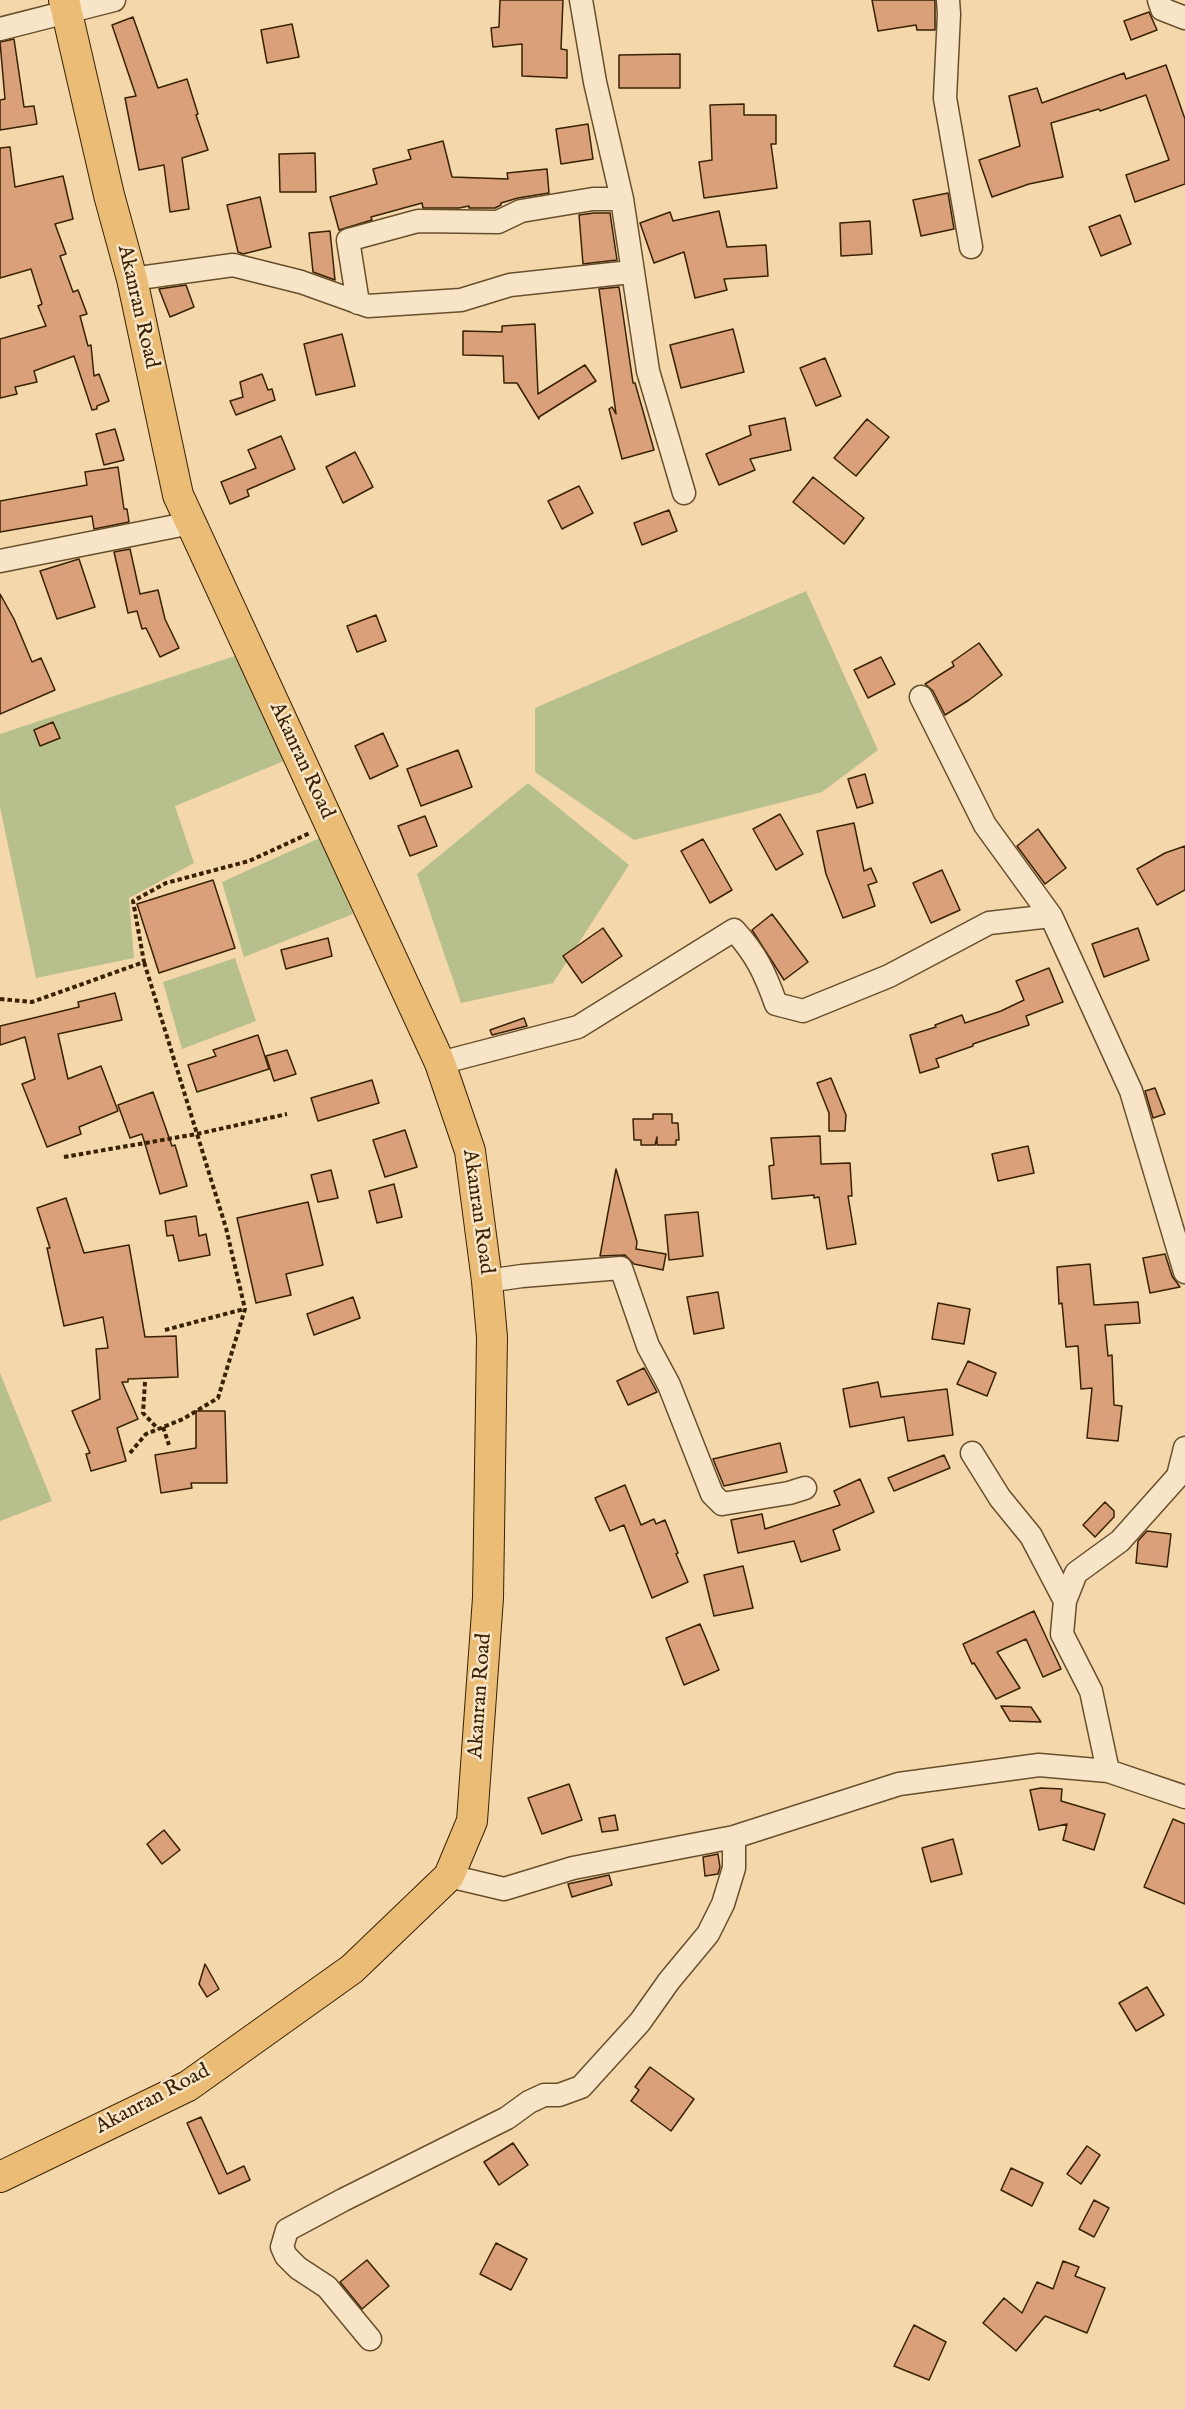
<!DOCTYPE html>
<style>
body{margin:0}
canvas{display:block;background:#f4d7aa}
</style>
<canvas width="1185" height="2409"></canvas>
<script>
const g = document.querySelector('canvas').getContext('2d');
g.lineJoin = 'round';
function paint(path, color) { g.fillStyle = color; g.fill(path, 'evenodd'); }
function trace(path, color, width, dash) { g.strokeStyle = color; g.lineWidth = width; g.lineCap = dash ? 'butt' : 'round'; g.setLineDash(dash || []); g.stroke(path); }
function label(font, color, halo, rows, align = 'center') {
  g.font = font + ' "IM FELL English",serif'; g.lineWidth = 5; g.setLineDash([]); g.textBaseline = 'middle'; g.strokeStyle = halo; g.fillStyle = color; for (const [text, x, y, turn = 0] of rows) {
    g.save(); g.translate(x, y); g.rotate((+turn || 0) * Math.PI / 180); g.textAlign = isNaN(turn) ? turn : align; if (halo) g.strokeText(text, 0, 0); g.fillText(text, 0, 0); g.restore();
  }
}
const green = new Path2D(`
 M806 591 878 750 822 792 634 840 535 772V708Z
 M238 655 284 761 175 806 194 863 129 898 134 958 36 978 0 807V734Z
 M528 783 629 865 553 983 461 1003 417 874Z
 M322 837 353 914 244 957 222 882Z
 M235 958 256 1021 182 1049 163 982Z
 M0 1373 52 1501 0 1521Z`);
const building = new Path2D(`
 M500 0H563L561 49 567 50V78L522 76V44L493 47 491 28 499 27Z
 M872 0H935V30H917L916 25 878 31Z
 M1149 12 1157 30 1131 40 1124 21Z
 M133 17 158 88 187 79 198 114 196 115 208 150 182 158 189 209 170 212 164 165 139 170 125 98 136 96 112 25Z
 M292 24 299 57 267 63 261 30Z
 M14 39 24 107 34 106 37 124 0 130V100L5 99 0 42Z
 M680 54V88H619V55Z
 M1166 65 1185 119V184L1135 202 1126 175 1169 160 1146 95 1100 111 1099 109 1051 123 1063 177 1029 184 992 197 979 160 1020 146 1009 96 1037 88 1042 103 1124 73 1126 79Z
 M744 104V115H776V144H771L777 188 704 198 699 162 712 160 710 105Z
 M588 124 593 159 561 164 556 129Z
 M443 141 452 177 508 179 507 173 547 169 549 193 518 198 501 203V205L495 208H469V206L459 208H423L422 203 371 217 372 220 339 230 330 197 377 184 373 169 411 159 408 150Z
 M10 147 15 187 63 176 73 219 55 224 66 254 60 256 73 292 78 290 87 314 80 316 88 346 91 345 94 376 99 374 109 401 97 406V409L92 410 74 356 34 371 37 382 15 387 17 394 0 398V339L46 326 38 306 42 304 31 269 0 278V148Z
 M315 153 316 192H280L279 154Z
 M948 193 954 229 921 236 913 200Z
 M260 197 271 247 243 254 238 252 227 205Z
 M719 211 727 247 766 245 768 276 724 279 727 290 695 298 684 252 654 263 640 223 670 212 673 221Z
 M594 213H610L617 260 583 264 579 215Z
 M1120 215 1131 244 1101 256 1089 227Z
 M870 221 872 254 841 256 840 223Z
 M330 231 335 280 313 272 309 233Z
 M186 285 194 307 170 317 159 289Z
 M619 287 633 383H635L654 450 622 459 609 409 612 407 616 414 599 289Z
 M535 324 538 394 585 365 596 381 539 417V419L517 383H504L503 356 463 355V331L502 332V326Z
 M733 329 744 372 681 388 670 345Z
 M342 334 355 386 316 395 304 344Z
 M825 358 841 396 816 406 800 368Z
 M262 374 268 390 272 389 275 400 236 415 230 401 243 397 240 382Z
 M785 418 791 450 750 459 755 470 719 485 706 454 751 435 749 426Z
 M867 419 889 437 856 476 834 458Z
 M115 429 124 460 104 465 96 434Z
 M281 436 295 469 247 490 249 496 230 504 221 482 256 468 248 450Z
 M355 452 373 487 343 503 326 467Z
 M118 467 124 509H127L129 522 94 529 92 516 0 532V501L87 485 85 472Z
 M813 477 864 518 844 544 793 502Z
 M579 486 593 513 562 529 548 501Z
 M669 510 677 531 642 545 634 523Z
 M130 549 140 594 158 590 165 619 179 648 160 657 146 628 142 629 137 611 128 613 114 552Z
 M79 559 95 607 57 619 40 571Z
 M0 594 14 619 32 662 41 658 55 690 0 714Z
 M376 615 386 641 357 652 347 626Z
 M979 643 1002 675 969 700 945 715 933 691 925 684 954 666 952 662Z
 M881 657 895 684 868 698 854 670Z
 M53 722 60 738 40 746 34 730Z
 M383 733 398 766 370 779 355 746Z
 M458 750 472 787 421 806 407 769Z
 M865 774 873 803 857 808 848 779Z
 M780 814 803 854 776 870 753 829Z
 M425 816 437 846 410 856 398 826Z
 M854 823 864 871 871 868 877 882 868 885 875 906 843 918 826 874 817 831Z
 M1038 829 1066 868 1045 884 1017 846Z
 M703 839 732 890 710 903 681 851Z
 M1185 846V890L1157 905 1137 869 1165 853Z
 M942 870 960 910 931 923 913 883Z
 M213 880 235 948 159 973 137 904Z
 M772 914 808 962 784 980 752 930Z
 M603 928 622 956 582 983 563 956Z
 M1138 928 1149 960 1104 977 1092 944Z
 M328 938 332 956 286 969 281 950Z
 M1049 968 1063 1002 1026 1016 1029 1025 973 1044V1046L936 1059 939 1067 920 1073 910 1035 936 1027 935 1025 962 1015 965 1023 1001 1011 1024 1000 1016 981Z
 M115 993 122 1020 58 1034 68 1079 101 1066 118 1111 79 1127 81 1134 47 1147 22 1084 35 1079 25 1037 0 1045V1026L79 1007 78 1002Z
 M524 1018 527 1026 492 1035 490 1030Z
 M258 1035 269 1069 197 1092 188 1065 216 1056 213 1050Z
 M287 1050 296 1074 274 1081 266 1056Z
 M831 1078 846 1115 845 1131H829V1113L817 1083Z
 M372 1080 379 1103 318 1121 311 1098Z
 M1155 1088 1165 1114 1153 1118 1145 1091Z
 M153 1092 172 1146 175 1145 187 1186 160 1194 142 1134 130 1138 118 1105Z
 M653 1114H672V1123H678L679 1140H676V1145H657V1137L655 1145H641V1140H634L633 1119H653Z
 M405 1130 417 1167 385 1177 373 1140Z
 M820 1136 821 1164 850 1163 852 1196H848L856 1244 827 1249 819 1197 814 1198V1195L772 1199 769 1166 774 1165 771 1138Z
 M1028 1146 1034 1173 998 1181 992 1154Z
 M616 1169 637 1242 636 1249 666 1254 663 1270 634 1264 625 1255 600 1256Z
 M331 1170 338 1198 318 1202 311 1175Z
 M394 1184 402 1217 377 1223 369 1191Z
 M66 1198 84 1253 129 1245 145 1337 176 1336 178 1377 128 1379V1382H122L138 1419 117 1428 126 1461 91 1471 86 1454 90 1453 72 1411 100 1399 96 1349 108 1348 103 1317 64 1326 47 1248H50L37 1208Z
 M308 1202 323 1265 286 1274 291 1295 256 1303 237 1218Z
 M698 1212 703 1256 669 1260 665 1215Z
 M196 1216 199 1236 206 1234 210 1255 179 1261 173 1235 167 1236 165 1221Z
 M1165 1254 1172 1276 1180 1287 1150 1293 1143 1258Z
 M1090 1264 1094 1305 1138 1302 1140 1323 1105 1325 1108 1356 1112 1355 1114 1405 1122 1406 1118 1441 1087 1438 1092 1388 1081 1389 1078 1346 1066 1347 1062 1303 1059 1304 1057 1267Z
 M718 1292 724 1328 694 1334 687 1297Z
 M353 1297 360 1318 314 1335 307 1314Z
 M938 1303 970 1309 964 1344 932 1339Z
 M968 1361 996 1373 987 1396 957 1384Z
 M644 1368 657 1392 628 1405 617 1381Z
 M878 1382 881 1397 947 1389 953 1435 908 1441 904 1417 850 1427 843 1389Z
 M196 1411H225L227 1483H191L192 1488 161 1493 155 1455 196 1448Z
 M780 1443 787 1472 724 1486 713 1459Z
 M944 1455 950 1468 894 1491 888 1478Z
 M860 1479 874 1512 833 1530 840 1550 801 1562 794 1541 738 1553 731 1520 762 1514 765 1529 840 1505 834 1491Z
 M625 1485 641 1525 654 1519 656 1524 665 1520 678 1553 676 1554 688 1582 652 1598 624 1525 610 1531 595 1498Z
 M1105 1502 1114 1511V1517L1095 1537 1083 1525Z
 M1147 1531 1171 1534 1167 1567 1136 1563 1138 1541Z
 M743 1566 753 1608 714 1616 704 1575Z
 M1034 1611 1061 1669 1043 1677 1026 1639 997 1652 1020 1688 996 1699 974 1663 972 1664 963 1644Z
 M700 1624 719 1670 684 1685 666 1638Z
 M1001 1706 1031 1707 1041 1722 1010 1721Z
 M569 1784 582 1820 542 1834 528 1798Z
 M1041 1788 1062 1789 1061 1801 1105 1814 1094 1850 1063 1840 1067 1824 1039 1830 1030 1790Z
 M615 1815 618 1830 602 1832 599 1818Z
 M1173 1819 1185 1824V1904L1144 1887Z
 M164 1830 180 1850 162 1864 147 1844Z
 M953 1839 962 1874 931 1882 922 1848Z
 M718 1854 720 1867 718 1874 705 1876 703 1857Z
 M609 1875 612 1885 572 1897 568 1884Z
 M205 1964 219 1989 207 1997 199 1984Z
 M1147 1987 1164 2015 1136 2031 1119 2003Z
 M650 2067 694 2099 671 2131 631 2101 639 2090 635 2087Z
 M201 2117 227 2174 244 2166 250 2180 219 2194 187 2123Z
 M513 2143 528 2165 499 2185 484 2162Z
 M1087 2146 1100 2155 1081 2184 1067 2174Z
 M1011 2168 1043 2183 1032 2206 1001 2190Z
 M1094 2200 1109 2208 1094 2237 1079 2229Z
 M496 2243 527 2259 511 2290 480 2274Z
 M367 2260 389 2286 362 2309 340 2282Z
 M1063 2261 1079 2267 1075 2276 1105 2288 1087 2333 1045 2316 1016 2351 983 2323 1004 2298 1022 2313 1037 2282 1053 2289Z
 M914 2325 946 2342 929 2380 894 2366Z`);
const path = new Path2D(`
 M0 999 32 1002 144 962 133 901 166 883 249 861 310 833
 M64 1157 197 1134 287 1114
 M165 1330 244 1309
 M145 1382 143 1413 158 1429
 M163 1427 169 1445
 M130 1453 146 1434 183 1419 218 1398 245 1309 226 1228 144 962`);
const minor = new Path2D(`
 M581 0 595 82 622 199 648 371 684 493
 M948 0 949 14 945 98 971 247
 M1159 0 1162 9 1185 18
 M0 29 114 0
 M132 279 233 265 301 282 368 306 461 300 510 285 631 272
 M358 303 348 240 418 221 498 222 521 211 593 199H622
 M0 561 191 523
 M921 697 985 825 1051 916
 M440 1063 578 1027 734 930C756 954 765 973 776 1004L803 1011 889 976 989 923 1051 916 1131 1091 1185 1272
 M487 1281 522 1276 621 1268 648 1346 669 1385 712 1494 722 1504 789 1493 805 1488
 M972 1453 1000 1498 1031 1536 1065 1601
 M1108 1771 1091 1691 1062 1634 1065 1601 1076 1573 1120 1541 1178 1476 1185 1448
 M449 1876 504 1889 573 1868 734 1837 899 1784 1039 1765 1108 1771 1185 1797
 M370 2339 327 2287 298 2268 286 2256 282 2247 287 2230 343 2200 507 2118 529 2102 544 2095H559L581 2087 640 2022 669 1981 708 1934 723 1904 734 1868V1837`);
const major = new Path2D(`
 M0 2177 188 2086 352 1969 449 1876 472 1821 488 1598 492 1337 487 1281 470 1151 440 1063 178 495 132 279 109 195 64 0`);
const streetNames = [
 ["Akanran Road",137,307,77],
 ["Akanran Road",301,761,65],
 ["Akanran Road",477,1212,82],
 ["Akanran Road",481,1696,-86],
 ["Akanran Road",153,2100,-28]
];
paint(green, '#b7bf8c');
paint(building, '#daa07a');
trace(building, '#392202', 1.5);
trace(minor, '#684f2c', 25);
trace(major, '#392202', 32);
trace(path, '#392202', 4, [4.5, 3]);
trace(minor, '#f8e5c8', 22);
trace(major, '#eabc75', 30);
label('21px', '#392202', '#f8e5c8', streetNames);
</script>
